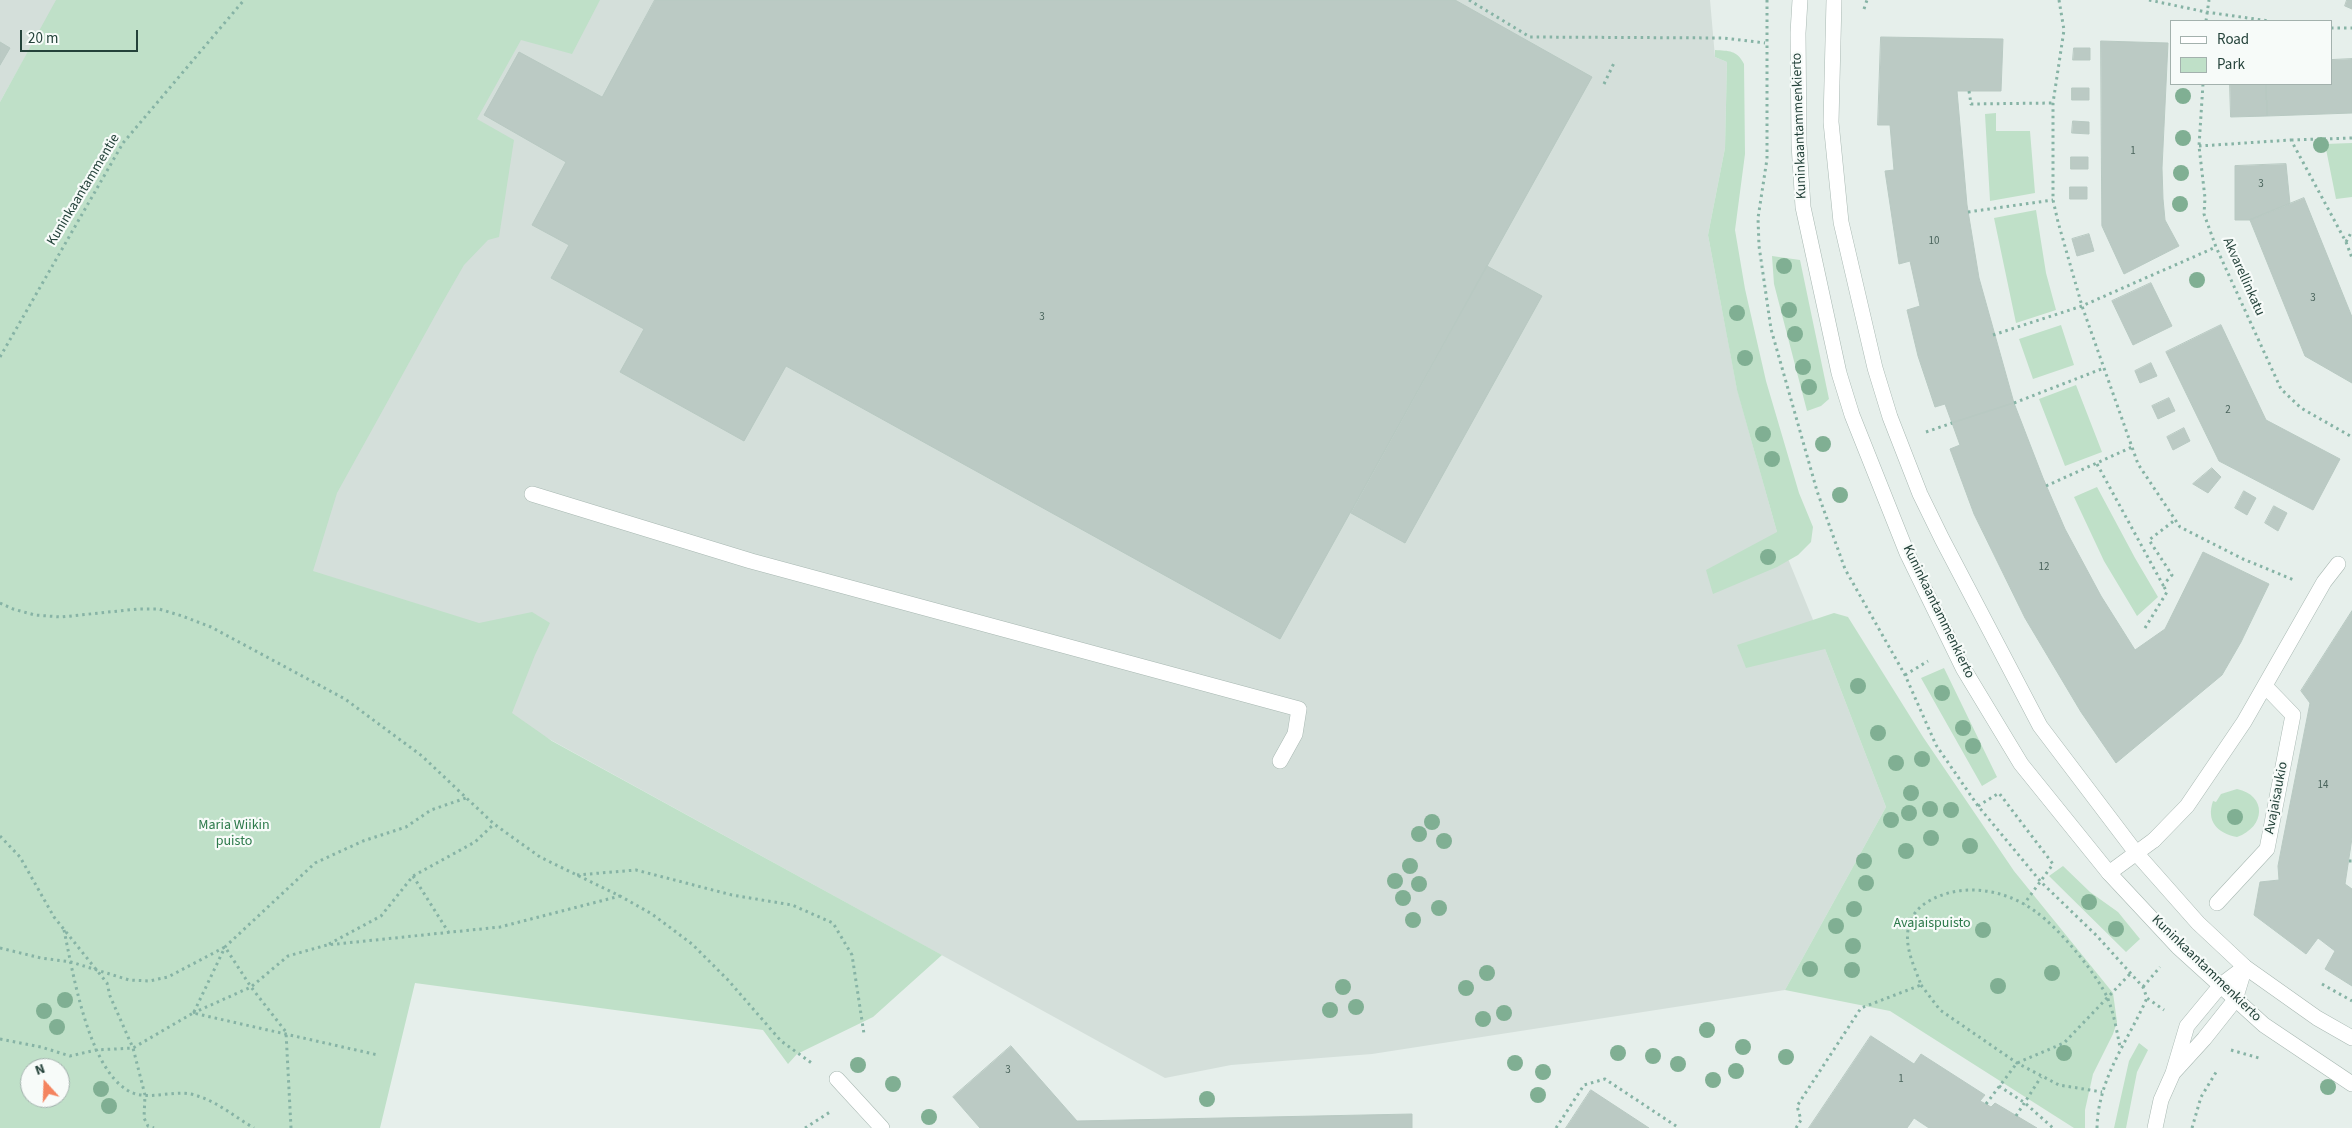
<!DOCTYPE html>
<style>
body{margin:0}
#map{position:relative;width:2352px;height:1128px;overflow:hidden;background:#e6efeb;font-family:"Source Sans 3",sans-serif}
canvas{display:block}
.legend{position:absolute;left:2170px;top:20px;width:162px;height:65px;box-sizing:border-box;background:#f7fbf9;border:1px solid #a3b1ad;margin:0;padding:6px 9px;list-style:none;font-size:15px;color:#24423a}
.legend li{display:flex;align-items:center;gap:10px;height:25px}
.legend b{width:25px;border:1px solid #a3b1ad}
.north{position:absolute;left:20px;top:1058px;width:50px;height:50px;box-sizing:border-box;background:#f7fbf9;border:1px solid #a3b1ad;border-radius:50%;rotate:340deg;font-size:14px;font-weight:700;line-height:20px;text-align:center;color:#24423a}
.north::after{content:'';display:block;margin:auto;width:18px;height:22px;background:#f4845f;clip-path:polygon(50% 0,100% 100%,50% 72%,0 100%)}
.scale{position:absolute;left:20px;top:30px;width:118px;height:22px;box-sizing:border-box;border:2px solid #24423a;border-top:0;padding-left:6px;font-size:15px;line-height:18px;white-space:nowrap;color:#24423a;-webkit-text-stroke:4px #f7fbf9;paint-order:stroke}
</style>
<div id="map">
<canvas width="2352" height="1128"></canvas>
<ul class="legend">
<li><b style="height:6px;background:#fff"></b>Road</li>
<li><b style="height:14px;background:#bfe0c8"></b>Park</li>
</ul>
<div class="north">N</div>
<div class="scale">20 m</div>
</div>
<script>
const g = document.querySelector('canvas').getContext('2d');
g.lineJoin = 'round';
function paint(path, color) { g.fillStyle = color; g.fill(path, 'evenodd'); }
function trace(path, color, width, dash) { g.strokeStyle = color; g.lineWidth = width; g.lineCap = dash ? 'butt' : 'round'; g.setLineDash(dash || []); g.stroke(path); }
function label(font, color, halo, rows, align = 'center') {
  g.font = font + ' "Source Sans 3",sans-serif'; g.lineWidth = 4.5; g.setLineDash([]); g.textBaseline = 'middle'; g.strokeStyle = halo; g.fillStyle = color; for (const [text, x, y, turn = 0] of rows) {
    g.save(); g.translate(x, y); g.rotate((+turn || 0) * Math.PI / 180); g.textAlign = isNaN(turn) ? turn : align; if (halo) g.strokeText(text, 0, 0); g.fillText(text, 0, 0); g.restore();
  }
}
const built = new Path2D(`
 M0 0H84L69 27 40 30 0 102Z
 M504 0H1710L1715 57 1727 62 1725 148 1708 235 1737 389 1777 532 1825 649 1886 807 1785 990 1372 1054 1231 1065 1165 1078 202 548Z`);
const green = new Path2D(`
 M56 0H600L572 54 521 40 477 119 514 140 499 237 488 240 464 265 441 305 337 493 313 571 479 623 532 612 550 623 535 655 512 713 552 741 942 955 873 1017 797 1054 788 1064 763 1030 415 983 380 1128H0V102ZM30 1068H60V1098H30Z
 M1715 50C1729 51 1737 50 1744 64L1745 154 1735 230 1745 289 1766 381 1799 493 1813 527 1811 542 1798 555 1777 567 1713 594 1706 570 1777 532 1737 390 1708 235 1725 148 1727 62 1715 57Z
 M1996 113V131H2030L2035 193 1990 201 1985 114Z
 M2352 143V197L2336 199 2325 144Z
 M2036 210 2046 273 2056 310 2016 323 1994 218Z
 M1772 256 1800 260 1829 399 1821 406 1807 411 1774 284Z
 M2061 325 2074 365 2033 379 2019 339Z
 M2076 385 2102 452 2065 466 2039 399Z
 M2097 487 2135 558 2158 597 2137 616 2104 561 2074 497Z
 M1834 613 1848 617 1923 737 2014 871 2113 993 2117 1022 2113 1034 2093 1074 2085 1110V1128H2074L1890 1011 1785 990 1886 807 1825 649 1746 668 1737 645Z
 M1944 668 1997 777 1982 786 1921 678Z
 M2237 789C2267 795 2266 827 2237 837 2217 833 2206 821 2213 801L2216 802 2221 794Z
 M2063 866 2090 892 2118 912 2140 939 2126 952 2049 876Z
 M2139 1043 2148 1050 2137 1072 2126 1128H2114L2129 1061Z`);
const building = new Path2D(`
 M655 0H1455L1592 77 1280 639 786 366 744 441 620 372 644 329 551 278 569 245 532 225 566 162 484 115 519 52 602 97Z
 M2347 0H2352V9L2345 6Z
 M1881 37 2003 39 2001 91H1957L1967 205 1979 278 2014 403 1952 423 1945 404 1935 407 1918 356 1907 310 1920 306 1910 261 1899 264 1885 171 1894 170 1890 125H1878Z
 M2101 41 2168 43 2162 168 2163 199 2165 220 2179 246 2124 274 2102 226Z
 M0 42 10 48 0 65Z
 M2074 48H2090V60H2073Z
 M2352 59V113L2267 116 2266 84H2331V60Z
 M2230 84H2266L2267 116 2231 117Z
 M2072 88H2089V100H2072Z
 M2073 121 2089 122V134L2072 133Z
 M2071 157H2088V169H2071Z
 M2286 164 2290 204 2250 220H2235V166Z
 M2070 187H2087V199H2070Z
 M2304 198 2352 317V383L2305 356 2250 220Z
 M2089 234 2094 251 2077 256 2072 239Z
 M1487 266 1542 296 1405 543 1351 513Z
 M2151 283 2172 326 2133 345 2112 301Z
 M2221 325 2266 420 2340 459 2313 510 2219 461 2166 352Z
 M2151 363 2157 376 2140 383 2135 371Z
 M2169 398 2175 411 2158 419 2152 406Z
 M2014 403 2043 478 2065 529 2101 596 2135 650 2165 629 2203 552 2269 584 2241 642 2222 675 2116 763 2081 712 2025 618 1974 514 1950 449 1960 445 1952 423Z
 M2184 428 2190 441 2173 450 2167 437Z
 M2212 468 2221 477 2208 493 2193 484Z
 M2244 491 2256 498 2247 515 2235 508Z
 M2274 506 2287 513 2278 531 2265 523Z
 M2352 611V838L2345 884 2352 889V986L2325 969 2335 951 2318 938 2306 954 2254 915 2260 882 2279 880 2278 866 2283 840 2310 703 2301 691Z
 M1871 1036 1914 1064 1921 1054 1985 1095 1980 1101 1986 1104 1991 1107 1995 1103 2037 1128H1929L1914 1118 1907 1128H1809Z
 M1011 1046 1077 1121 1412 1114V1128H980L953 1097Z
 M1591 1090 1649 1128H1566Z`);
const path = new Path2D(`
 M1469 0 1530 37 1724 38 1765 43
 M1767 0V159L1758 218 1759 246 1771 329 1817 491 1845 569 1905 675 1936 745 1978 806 2041 882 2097 936 2143 987 2147 998 2164 1010
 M2059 0 2064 30 2053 103V200L2058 222 2082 306 2138 464 2180 527 2243 559 2294 580
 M2149 0 2206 12 2269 21
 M1864 9 1867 0
 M2206 21 2209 0
 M2331 28H2352
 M1604 84 1614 63
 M2203 84 2199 146 2205 198 2204 214 2216 247 2281 389 2301 408 2352 437
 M1969 91 1971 104 2053 103
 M2291 140 2352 138
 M2199 146 2291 140 2346 242 2352 258
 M1968 212 2053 200
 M2346 242 2352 231
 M1993 335 2082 306 2216 247
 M0 357 123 143 244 0
 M2014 403 2104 368
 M1926 432 1952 423
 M2097 464 2163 585 2172 575 2149 540 2175 520
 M2046 486 2132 447
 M0 603 13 609 35 615 61 617 138 609H159L182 616 211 627 345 699 422 756 494 824 540 857 620 896 652 914 692 944 728 980 781 1041 813 1064
 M2145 628 2167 592 2163 585
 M1905 675 1928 661
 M1978 806 1999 793 2053 864 2024 904
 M0 836 20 857 54 917 107 983 110 996 133 1048 145 1095 144 1118 148 1126 154 1128
 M2349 861H2352
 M577 875 636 870 732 895 792 905 833 923 852 955 864 1034
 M413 876 449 933
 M64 930C73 973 88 1066 127 1090 145 1102 171 1090 191 1094 216 1100 233 1116 254 1128
 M329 944 381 916 413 876 475 842 494 824
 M0 948 41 958 71 962 129 980 149 981 168 977 225 947 251 987 286 1032 291 1128
 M2322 984 2352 1001
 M1921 985 1940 1010 2017 1063 2059 1085 2102 1092
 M2143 987 2160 967
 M194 1012 225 947 315 863 363 841 406 827 431 810 466 798
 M193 1013 251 987 288 956 327 945 500 927 620 896
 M0 1039 41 1047 70 1056 96 1050 133 1048 193 1013 378 1055
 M2231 1050 2259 1058
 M1999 1086 2025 1103 2053 1128
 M1986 1104 2017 1063 2064 1043 2130 974
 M2016 1116 2041 1077
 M805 1128 830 1112
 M1556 1128 1584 1085 1605 1079 1679 1128
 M1796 1128 1801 1120 1797 1106 1861 1008 1921 985C1915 968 1905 949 1908 930 1910 917 1918 907 1929 901 1962 882 2006 889 2036 912 2059 928 2097 974 2108 999 2114 1014 2117 1032 2120 1047
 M2097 1128C2098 1078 2128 1041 2147 998
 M2192 1128 2201 1097 2218 1069`);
const service = new Path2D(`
 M532 494 751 561 1299 709 1295 734 1280 761
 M2109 873 2154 840`);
const pedestrian = new Path2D(`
 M2154 840 2187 806 2244 722 2324 582 2338 564
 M2217 903 2267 849 2293 715 2265 686`);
const minor = new Path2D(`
 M2245 967 2235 1000 2204 1039 2173 1073 2187 1026 2221 985Z
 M837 1079 882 1128
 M2155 1128 2161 1100 2173 1073`);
const tertiary = new Path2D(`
 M1800 0 1798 33 1799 144 1803 207 1839 373 1852 415 1907 553 1963 668 2021 764 2109 873 2178 947 2264 1025 2352 1084
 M1834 0 1831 122 1841 222 1875 368 1890 417 1920 494 1942 539 2040 726 2137 854 2198 923 2245 967 2317 1018 2352 1038`);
const trees = [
 [2183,96],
 [2183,138],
 [2321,145],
 [2181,173],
 [2180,204],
 [1784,266],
 [2197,280],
 [1789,310],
 [1737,313],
 [1795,334],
 [1745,358],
 [1803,367],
 [1809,387],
 [1763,434],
 [1823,444],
 [1772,459],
 [1840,495],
 [1768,557],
 [1858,686],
 [1942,693],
 [1963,728],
 [1878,733],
 [1973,746],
 [1922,759],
 [1896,763],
 [1911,793],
 [1930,809],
 [1951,810],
 [1909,813],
 [2235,817],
 [1891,820],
 [1432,822],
 [1419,834],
 [1931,838],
 [1444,841],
 [1970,846],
 [1906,851],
 [1864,861],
 [1410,866],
 [1395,881],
 [1866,883],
 [1419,884],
 [1403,898],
 [2089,902],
 [1439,908],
 [1854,909],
 [1413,920],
 [1836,926],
 [2116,929],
 [1983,930],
 [1853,946],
 [1810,969],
 [1852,970],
 [1487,973],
 [2052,973],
 [1998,986],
 [1343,987],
 [1466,988],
 [65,1000],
 [1356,1007],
 [1330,1010],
 [44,1011],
 [1504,1013],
 [1483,1019],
 [57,1027],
 [1707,1030],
 [1743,1047],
 [1618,1053],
 [2064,1053],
 [1653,1056],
 [1786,1057],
 [1515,1063],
 [1678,1064],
 [858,1065],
 [1736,1071],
 [1543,1072],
 [1713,1080],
 [893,1084],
 [2328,1087],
 [101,1089],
 [1538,1095],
 [1207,1099],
 [109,1106],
 [929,1117]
];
const numberNames = [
 ["1",2133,152],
 ["3",2261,185],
 ["10",1934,242],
 ["3",2313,299],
 ["3",1042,318],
 ["2",2228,411],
 ["12",2044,568],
 ["14",2323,786],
 ["3",1008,1071],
 ["1",1901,1080]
];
const streetNames = [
 ["Kuninkaantammenkierto",1800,126,-92],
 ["Kuninkaantammentie",84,190,-59],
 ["Akvarellinkatu",2243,277,66],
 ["Kuninkaantammenkierto",1938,612,64],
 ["Avajaisaukio",2277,798,-79],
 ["Kuninkaantammenkierto",2206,969,44]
];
const parkNames = [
 ["Maria Wiikin",234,826],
 ["puisto",234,842],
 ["Avajaispuisto",1932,924]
];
paint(built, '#d4dfda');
paint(green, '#bfe0c8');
paint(building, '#bbcac4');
trace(building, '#b8c9c2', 1);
trace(service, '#a8b8b2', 16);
trace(pedestrian, '#a8b8b2', 16);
trace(minor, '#a8b8b2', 16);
trace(tertiary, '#a8b8b2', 16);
trace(path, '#86b3a5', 3, [2.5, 4]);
trace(service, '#fff', 15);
trace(pedestrian, '#fff', 15);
trace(minor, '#fff', 15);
trace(tertiary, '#fff', 15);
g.fillStyle = '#80af93';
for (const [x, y] of trees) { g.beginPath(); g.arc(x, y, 8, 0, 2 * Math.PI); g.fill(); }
label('11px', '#4a645c', null, numberNames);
label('14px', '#24423a', '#f7fbf9', streetNames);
label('14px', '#2d7a4b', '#f7fbf9', parkNames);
</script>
